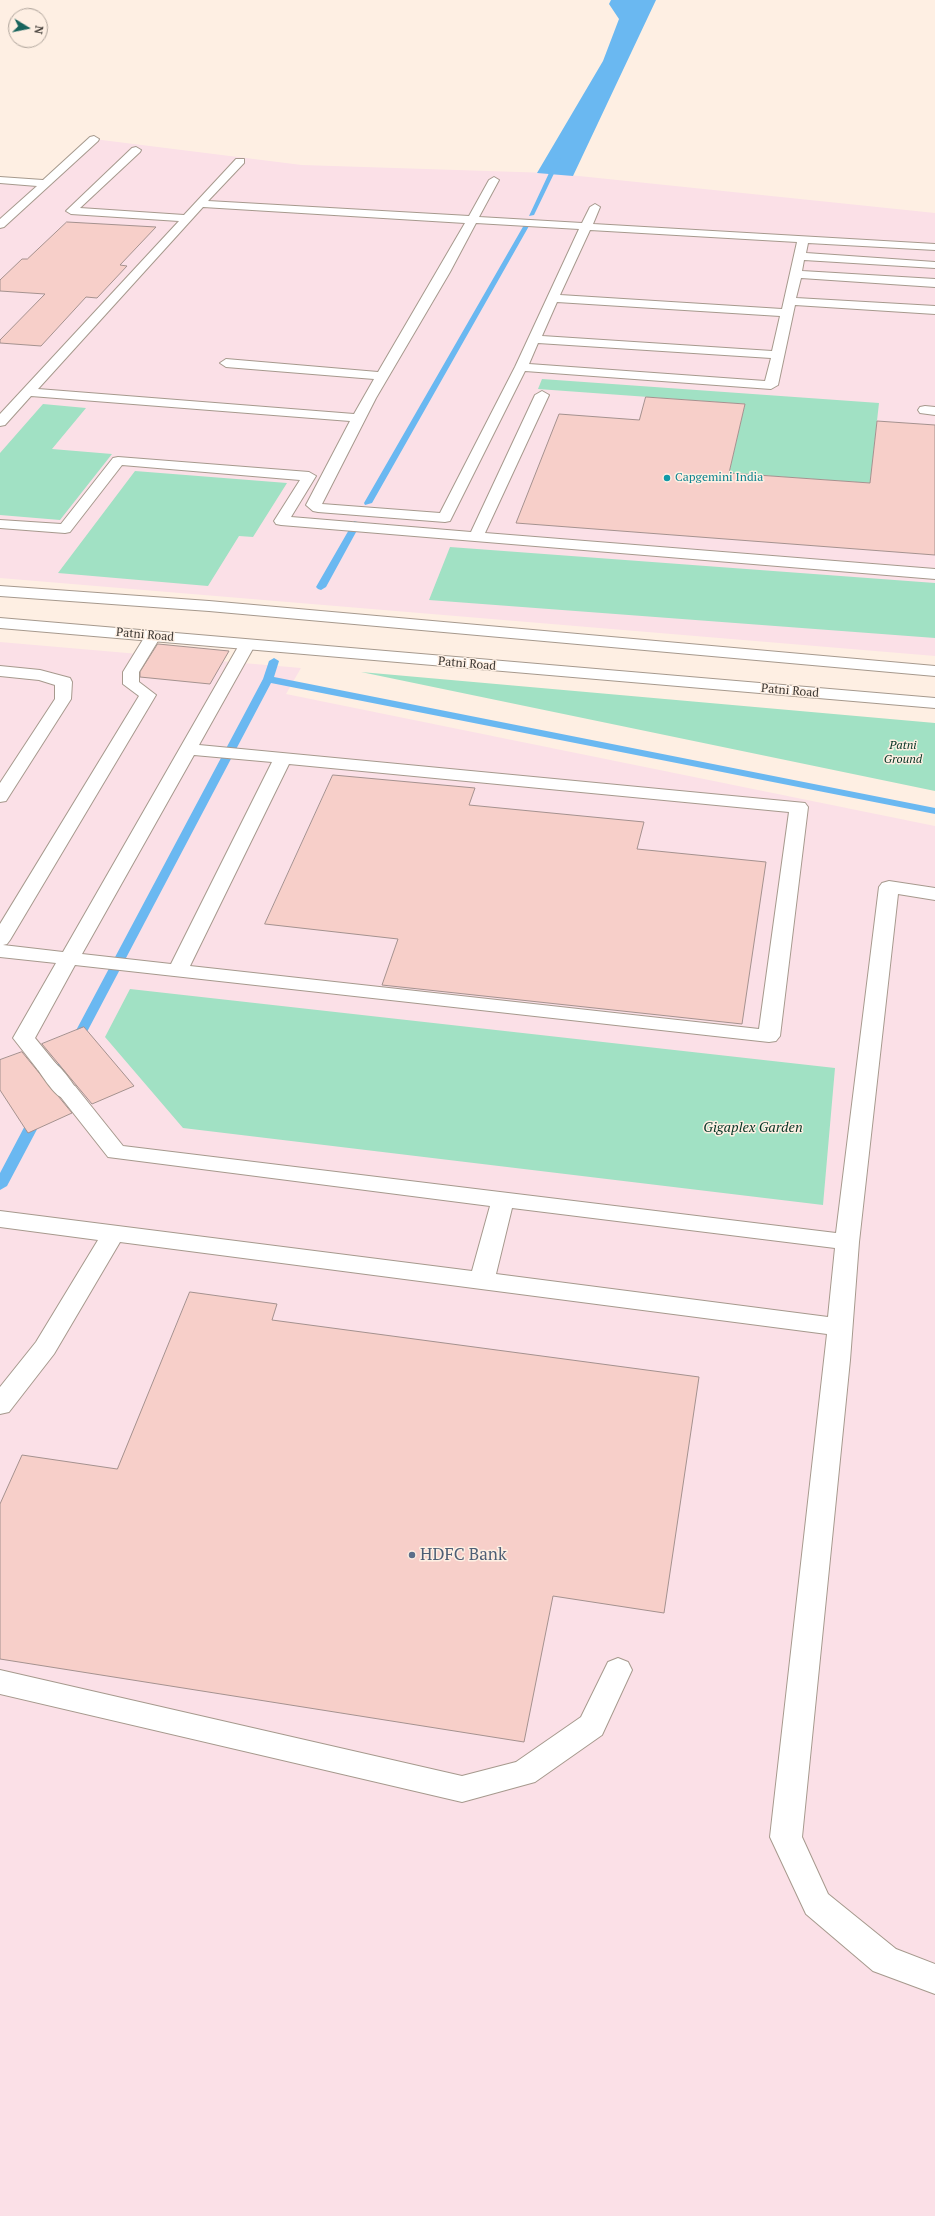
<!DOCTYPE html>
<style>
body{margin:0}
#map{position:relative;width:935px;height:2216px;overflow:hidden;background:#feefe3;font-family:"PT Serif",serif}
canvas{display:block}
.north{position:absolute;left:8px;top:8px;width:40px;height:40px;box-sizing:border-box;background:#feefe3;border:1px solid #b0a59c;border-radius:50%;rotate:100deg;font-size:11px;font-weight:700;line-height:16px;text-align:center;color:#3b3631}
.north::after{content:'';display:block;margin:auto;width:14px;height:18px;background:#18645d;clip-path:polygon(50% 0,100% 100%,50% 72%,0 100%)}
</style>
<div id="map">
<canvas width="935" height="2216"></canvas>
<div class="north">N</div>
</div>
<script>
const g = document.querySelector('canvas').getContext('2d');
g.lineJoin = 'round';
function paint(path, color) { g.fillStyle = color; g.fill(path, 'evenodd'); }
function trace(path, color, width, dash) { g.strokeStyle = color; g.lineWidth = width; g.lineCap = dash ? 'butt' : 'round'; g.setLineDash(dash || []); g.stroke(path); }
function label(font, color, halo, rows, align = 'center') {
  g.font = font + ' "PT Serif",serif'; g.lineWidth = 3; g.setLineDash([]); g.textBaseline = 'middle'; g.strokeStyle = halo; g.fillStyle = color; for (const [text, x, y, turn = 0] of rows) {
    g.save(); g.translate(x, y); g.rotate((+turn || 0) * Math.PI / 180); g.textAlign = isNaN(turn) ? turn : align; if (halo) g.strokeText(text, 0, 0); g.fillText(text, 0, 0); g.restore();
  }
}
const commercial = new Path2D(`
 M94 139 302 165 550 173 935 213V656L0 578V180L46 183Z
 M0 642 301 668 286 694 935 826V2216H0Z`);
const green = new Path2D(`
 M542 379 879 403 870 483 729 473 745 404 538 389Z
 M43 404 86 408 52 449 112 454 60 520 0 515V453Z
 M135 471 287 483 253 537 239 536 208 586 58 573Z
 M450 547 935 583V638L429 600Z
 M361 672 935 723V791Z
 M130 989 835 1068 823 1205 183 1128 105 1037Z`);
const water = new Path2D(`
 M611 0H656L573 176 537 173 603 61 619 19 609 4Z`);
const stream = new Path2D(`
 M556 158 561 159 534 215 529 216Z
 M524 225 529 226 372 503 365 505 364 503Z
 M354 521 361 523 326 587 321 590 318 589 316 587Z
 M274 658 279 661 274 677 935 808V814L271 683 59 1085 53 1089 48 1088 47 1085 263 679 269 661Z
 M36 1114 43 1118 7 1186 0 1190V1173L29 1118Z`);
const building = new Path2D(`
 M67 222 156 227 120 265 127 266 97 298 86 297 41 346 0 343V340L45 294 0 291V280L22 259H27Z
 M646 397 745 404 729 473 870 483 877 421 935 425V555L516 523 559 414 639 420Z
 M158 644 229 651 210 684 140 677V672Z
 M333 775 475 788 469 805 644 822 637 849 766 862 742 1024 382 985 398 939 265 924Z
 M84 1027 134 1086 92 1104 42 1044Z
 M22 1052 72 1113 28 1133 0 1090V1060Z
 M190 1292 277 1304 272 1320 699 1377 664 1613 553 1596 524 1742 0 1659V1504L22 1455 117 1469Z`);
const lane = new Path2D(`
 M94 136 99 139 98 141 4 227 0 228V219L37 186 0 183V177L43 180 90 137Z
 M136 147 141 150 140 152 80 208 184 215 236 159H244V163L208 201 469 216 489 180 494 177 499 180 479 217 582 223 590 207 595 204 600 207 593 224 935 244V250L808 243 806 253 935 262V268L804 260 802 271 935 279V287L801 278 796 298 935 306V314L795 305 778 385 771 389 525 371 450 521 445 522 318 512 313 511 306 505 350 421 31 396 5 425 0 426V414L179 221 71 214 66 211 132 148ZM203 207 465 223 378 372 226 359 220 363 226 367 374 379 354 414 38 389ZM476 223 579 229 515 367 440 513 322 504 376 398 450 272ZM590 230 797 242 782 309 560 295ZM557 302 780 316 772 351 542 336ZM538 343 771 358 765 381 529 364Z
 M542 391 549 395 485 533 935 569V579L281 525 276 524 274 521 300 480 122 465 70 532 65 533 0 528V520L61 524 113 458 118 457 309 472 316 476 291 517 471 532 535 395Z
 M925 406 935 407V415L920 413 918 410 920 407Z
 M153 631 159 633 161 636 139 672V682L156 695 10 940 7 944 3 945 63 952 239 645 241 642H253L255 645 199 745 805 803 808 807 780 1036 776 1041 769 1042 75 965 35 1038 57 1065 54 1070 46 1072 38 1070 13 1038 56 963 0 957V924L139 696 123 684V672L147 633ZM194 755 272 762 171 964 82 954ZM289 764 789 812 759 1029 190 966Z
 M0 666 40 670 70 678 72 682 71 699 6 801 0 802V783L55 699V685L39 680 0 676Z
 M889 881 935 888V900L898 894 859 1242 850 1360 802 1837 828 1894 896 1949 935 1964V1994L873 1971 806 1914 770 1837 827 1334 120 1242 54 1354 9 1412 0 1414V1387L36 1342 98 1240 0 1227V1211L472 1271 490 1206 108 1157 56 1091 59 1086 67 1084 75 1086 123 1146 836 1233 879 887 882 883ZM512 1208 835 1248 828 1317 496 1274Z
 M618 1658 628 1662 632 1670 602 1735 535 1782 462 1802 0 1694V1670L462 1776 516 1762 581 1717 608 1662Z`);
const street = new Path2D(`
 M46 1058C59 1062 70 1080 78 1091L75 1096C70 1097 64 1099 59 1096 52 1091 40 1073 35 1065L38 1060Z`);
const secondary = new Path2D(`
 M0 586 209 601 935 666V676L209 611 0 596Z
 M0 618 935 698V708L0 628Z`);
const markers = [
 [667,478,4,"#0f9aa8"],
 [412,1555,4,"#5c6f8a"]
];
const farCulturenames = [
 ["Capgemini India",675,478]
];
const farStreetnames = [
 ["Patni Road",145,635,5],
 ["Patni Road",467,664,5],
 ["Patni Road",790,691,5]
];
const farParknames = [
 ["Patni",903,746],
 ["Ground",903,760]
];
const parkNames = [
 ["Gigaplex Garden",753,1128]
];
const nearServicenames = [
 ["HDFC Bank",420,1555]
];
paint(commercial, '#fbe0e7');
paint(green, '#a1e1c4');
paint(water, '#6ab8f1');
paint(stream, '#6ab8f1');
paint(building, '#f7cfc9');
trace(building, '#a5928f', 1);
trace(lane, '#a6998d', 2);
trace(street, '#a6998d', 2);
trace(secondary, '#a6998d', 2);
paint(lane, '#fff');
paint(street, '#fff');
paint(secondary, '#fff');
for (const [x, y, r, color] of markers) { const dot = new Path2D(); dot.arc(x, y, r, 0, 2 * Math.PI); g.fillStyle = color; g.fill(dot); trace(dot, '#feefe3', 1.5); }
label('12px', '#0d838f', '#feefe3', farCulturenames, 'left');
label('12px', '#3b3631', '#feefe3', farStreetnames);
label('italic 12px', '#043323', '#feefe3', farParknames);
label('italic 14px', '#043323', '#feefe3', parkNames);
label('17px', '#4e5e75', '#feefe3', nearServicenames, 'left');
</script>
